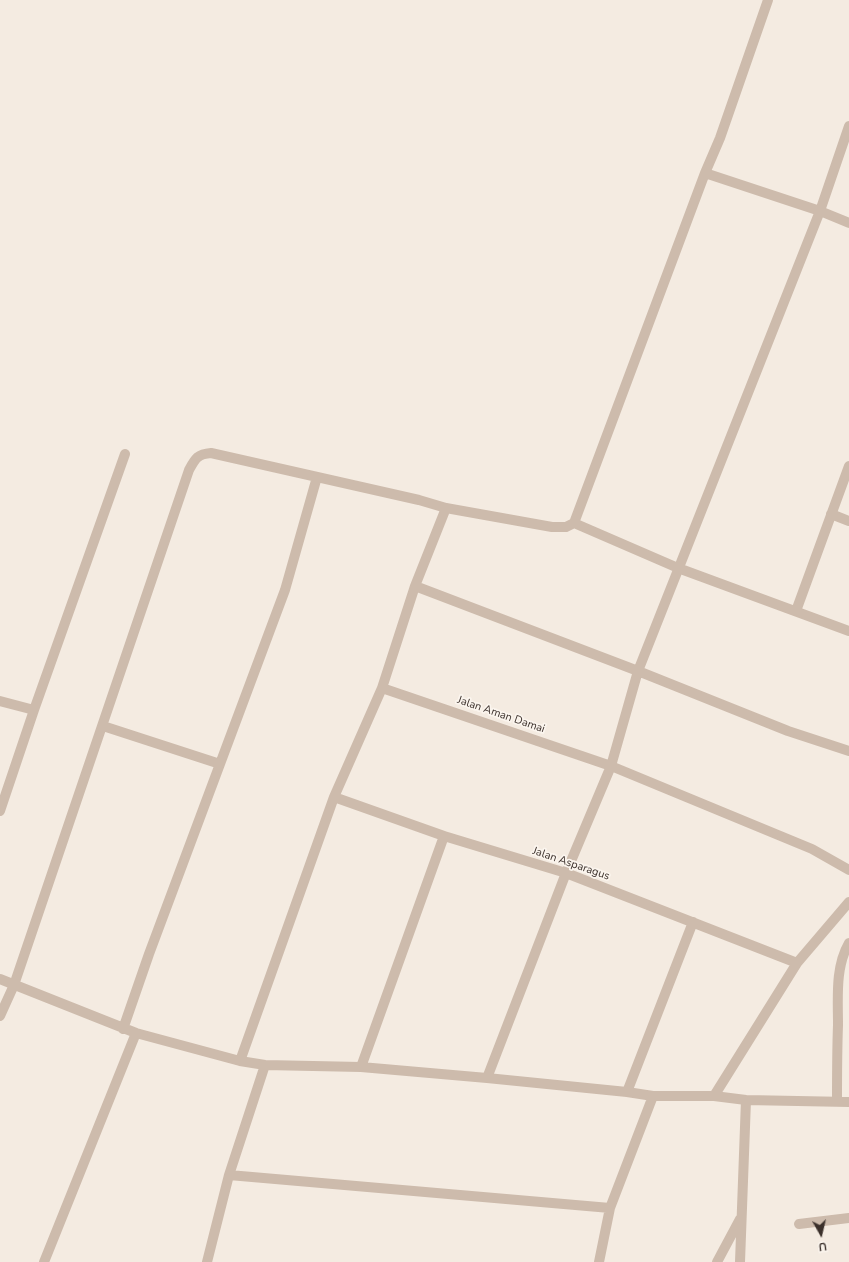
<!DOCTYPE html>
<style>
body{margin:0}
#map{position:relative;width:849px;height:1262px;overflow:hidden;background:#f4ebe1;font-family:"Nunito Sans",sans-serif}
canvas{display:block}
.north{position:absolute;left:801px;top:1214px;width:40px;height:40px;-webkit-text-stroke:3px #fbf5ee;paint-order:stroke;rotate:172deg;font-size:11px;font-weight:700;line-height:16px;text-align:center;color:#3b302b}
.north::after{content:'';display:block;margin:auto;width:14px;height:18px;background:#3b302b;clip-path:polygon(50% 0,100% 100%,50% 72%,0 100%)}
</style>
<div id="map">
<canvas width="849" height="1262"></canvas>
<div class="north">U</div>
</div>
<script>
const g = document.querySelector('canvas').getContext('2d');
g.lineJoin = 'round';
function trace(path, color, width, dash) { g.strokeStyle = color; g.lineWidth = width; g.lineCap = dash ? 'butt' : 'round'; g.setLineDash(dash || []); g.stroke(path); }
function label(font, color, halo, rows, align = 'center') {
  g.font = font + ' "Nunito Sans",sans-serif'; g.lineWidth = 3.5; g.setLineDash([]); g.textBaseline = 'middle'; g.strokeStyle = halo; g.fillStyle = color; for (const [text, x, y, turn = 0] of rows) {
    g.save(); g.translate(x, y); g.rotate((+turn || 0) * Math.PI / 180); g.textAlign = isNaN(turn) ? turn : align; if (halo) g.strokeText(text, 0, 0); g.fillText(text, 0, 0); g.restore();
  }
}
const minor = new Path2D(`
 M705 173 820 211 849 223
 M831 514 849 521
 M574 523 678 568 849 631
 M415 586 638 671 788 731 849 751
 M796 611 849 466
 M382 688 611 766 812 849 849 870
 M0 701 34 710
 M103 726 220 764
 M334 797 444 836 566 873 797 963
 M0 811 34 710 125 454
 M0 979 136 1033 240 1061 265 1065 361 1067 487 1078 627 1092 653 1096H714L746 1100 849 1102
 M0 1016 14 985 189 470C195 459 197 454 211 453L419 500 446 508 552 527H566L574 523 705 173 720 138 768 0
 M123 1029 149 954 285 590 317 477
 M240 1061 334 797 382 688 415 586 446 508
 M361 1067 444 836
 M487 1078 566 873 611 766 638 671 820 211 849 126
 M627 1092 693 922
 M714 1096 797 963 849 902
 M837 1102C837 1076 837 1051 838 1025 838 998 835 967 849 943
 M229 1175 610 1208
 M799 1224 849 1218
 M44 1262 136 1033
 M207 1262 229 1175 265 1065
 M599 1262 610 1208 653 1096
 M717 1262 740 1219
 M740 1262 746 1100`);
const streetNames = [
 ["Jalan Aman Damai",501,715,19],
 ["Jalan Asparagus",571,864,19]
];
trace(minor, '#cdbbac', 10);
label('11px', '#3b302b', '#fbf5ee', streetNames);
</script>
